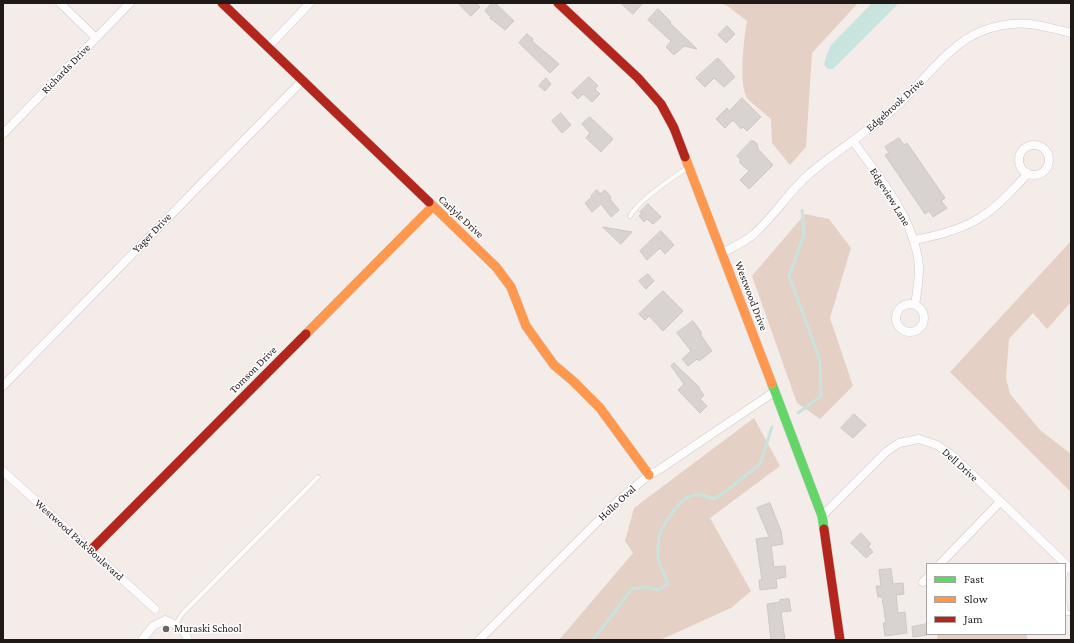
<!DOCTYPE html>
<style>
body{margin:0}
#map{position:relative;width:1074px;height:643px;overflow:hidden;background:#f4ece8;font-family:"Crimson Pro",serif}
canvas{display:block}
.frame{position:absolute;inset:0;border:4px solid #1f1a18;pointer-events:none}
.legend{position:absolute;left:926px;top:563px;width:140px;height:72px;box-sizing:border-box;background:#fff;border:1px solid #a5a3a3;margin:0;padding:5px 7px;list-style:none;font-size:12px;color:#1f1a18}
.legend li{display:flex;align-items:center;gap:8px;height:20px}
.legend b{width:20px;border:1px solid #a5a3a3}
</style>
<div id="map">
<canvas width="1074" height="643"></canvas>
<div class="frame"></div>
<ul class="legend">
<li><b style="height:5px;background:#63d668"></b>Fast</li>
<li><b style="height:5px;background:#ff974d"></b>Slow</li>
<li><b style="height:5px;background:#b3261e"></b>Jam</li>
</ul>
</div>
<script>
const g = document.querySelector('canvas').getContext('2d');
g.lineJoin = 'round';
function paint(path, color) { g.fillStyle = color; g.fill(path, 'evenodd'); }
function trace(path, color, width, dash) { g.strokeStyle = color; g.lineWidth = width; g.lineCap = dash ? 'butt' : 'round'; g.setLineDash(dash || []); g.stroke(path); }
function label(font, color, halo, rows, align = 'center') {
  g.font = font + ' "Crimson Pro",serif'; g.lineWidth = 3; g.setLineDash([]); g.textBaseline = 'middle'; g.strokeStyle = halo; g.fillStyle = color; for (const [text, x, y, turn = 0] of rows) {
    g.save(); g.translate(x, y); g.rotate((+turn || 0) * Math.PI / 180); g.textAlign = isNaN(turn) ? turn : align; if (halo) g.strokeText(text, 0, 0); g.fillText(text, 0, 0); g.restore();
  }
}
const forest = new Path2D(`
 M721 3H858L812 53 806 147 790 165 772 143 771 119C766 114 748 101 746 96 739 80 744 37 747 21L729 7Z
 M805 214 829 219 851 248 830 318 853 386 820 419 797 403 752 276Z
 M1071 241V302L1047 329 1033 313 1009 339 1006 378 1010 394 1040 430 1071 454V492L950 372Z
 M754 418 780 466 710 518 751 591 731 608 660 640H559L633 553 625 541 634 508Z
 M937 634H1026L1028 640H938Z`);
const water = new Path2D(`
 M872 3H899L833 69H827L824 64 827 54 831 45Z`);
const stream = new Path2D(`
 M798 413 821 396 820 360 789 276 804 234 802 210
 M593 640 632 589 646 587 658 590 668 584C666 576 659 565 658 559 658 552 658 543 659 537 661 527 680 499 690 496 698 493 706 496 714 499L725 492 760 464 772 427`);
const building = new Path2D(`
 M458 3H476L480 7 471 16Z
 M492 3H495L514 21 505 30 490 18 491 17 485 11Z
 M621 3H643L633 14Z
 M658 9 671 22 670 23 697 49 684 46 674 55 666 47 671 41 648 20Z
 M727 26 735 34 726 43 718 35Z
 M527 34 533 39 532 41 559 64 550 73 519 43Z
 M718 58 735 77 724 87 714 78 705 87 696 78Z
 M589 77 598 86 595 89 600 94 592 102 583 94 578 99 572 93Z
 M546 78 551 84 545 91 539 86Z
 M742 98 761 117 747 131 743 127 741 129 733 120 725 128 716 119 727 108 729 111Z
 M561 113 571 125 562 133 552 121Z
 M590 117 613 139 601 152 586 138 590 133 582 124Z
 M899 138 904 145 907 143 945 198 941 201 947 208 933 217 929 211 925 214 885 155 889 153 885 147Z
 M751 141H754L757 144 758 149 773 165 749 189 740 180 749 171 740 163V159L737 156Z
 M597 190 600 194 605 190 611 197 610 199 619 210 611 217 601 204 592 212 585 203 592 197 591 196Z
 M648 204 661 217 653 224 647 219 644 222 639 216 642 213 640 212Z
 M603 227 632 232 621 244Z
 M661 231 674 245 665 254 660 248 647 260 640 251Z
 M648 274 654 281 646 289 639 281Z
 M663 291 683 311 663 331 649 316 645 320 639 314Z
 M693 321 702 333 700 334 712 351 699 361 697 359 688 366 682 359 691 351 677 333Z
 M674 363 700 388 699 389 704 395 700 399 707 406 700 413 678 390 684 384 671 366Z
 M854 414 866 425 853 438 841 428Z
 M770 503 781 531 783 544 771 546 774 567 785 566 786 577 776 579 777 588 760 590 759 580H762L756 539 769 537 757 508Z
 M861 533 871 544 868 546 873 552 866 558 851 543Z
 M891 569 893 584 903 583 904 594 896 595 898 613 905 612 907 633 885 636 883 623H886L882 597H878L876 586H881L879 570Z
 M789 599 791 611 781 612 785 640H771L767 604 780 602V600Z
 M927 624V635L913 637 912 627Z`);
const lane = new Path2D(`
 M630 216C638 201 672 178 687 168
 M1065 575 1067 565
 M1065 604 1066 613H1071
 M176 624 182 614 318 477`);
const street = new Path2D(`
 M60 3 96 38
 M268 47 310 3
 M3 134 130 3
 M853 141C880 179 916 220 919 268 919 281 917 293 915 305
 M1019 160a15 15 0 1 1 30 0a15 15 0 1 1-30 0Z
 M914 240C936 236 962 230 981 217 995 209 1017 186 1028 173
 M722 253C733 247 745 242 754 234 774 216 789 192 809 174 838 149 872 130 900 103 923 81 952 42 982 31 1017 18 1037 24 1071 33
 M896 318a14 14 0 1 1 28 0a14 14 0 1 1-28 0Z
 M3 386 302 81
 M3 471 155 609
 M822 516 886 452 899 443 919 439 937 445 953 456 1071 569
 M940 564 1000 502
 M923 582 927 578
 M142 640 153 626 165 620C175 624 185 629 188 640
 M479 640 620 499 649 475 660 469 774 392`);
const fast = new Path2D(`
 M772 384 822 516 824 529`);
const slow = new Path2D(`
 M685 157 772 384
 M429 202 496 267 511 287 526 326 554 365 573 381 600 408 649 475
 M306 334 432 207`);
const jam = new Path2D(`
 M222 3 429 202
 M558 3 638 78 661 104 674 128 685 157
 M824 529 840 640
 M91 550 306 334`);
const markers = [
 [166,629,4,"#6a6461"]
];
const streetNames = [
 ["Richards Drive",66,69,-46],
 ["Edgebrook Drive",895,105,-42],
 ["Edgeview Lane",890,197,58],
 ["Carlyle Drive",461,217,43],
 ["Yager Drive",152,233,-46],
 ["Westwood Drive",751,296,69],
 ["Tomson Drive",253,370,-45],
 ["Dell Drive",960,465,42],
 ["Hollo Oval",617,503,-43],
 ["Westwood Park Boulevard",79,540,42]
];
const poiNames = [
 ["Muraski School",174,629]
];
paint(forest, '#e5d0c5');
paint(water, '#c9e3de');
trace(stream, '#c9e3de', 3);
paint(building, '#d8d3d0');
trace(building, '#cdc7c4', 1);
trace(lane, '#d0cac7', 5);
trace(street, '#d0cac7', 9);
trace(fast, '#d0cac7', 10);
trace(slow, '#d0cac7', 10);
trace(jam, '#d0cac7', 10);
trace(lane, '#fdfcfc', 4);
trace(street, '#fdfcfc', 8);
trace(fast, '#63d668', 9);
trace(slow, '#ff974d', 9);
trace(jam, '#b3261e', 9);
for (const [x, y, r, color] of markers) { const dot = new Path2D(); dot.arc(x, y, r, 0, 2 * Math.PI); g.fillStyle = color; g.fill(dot); trace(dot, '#fff', 1.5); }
label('11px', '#1f1a18', '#fff', streetNames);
label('11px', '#1f1a18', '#fff', poiNames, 'left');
</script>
